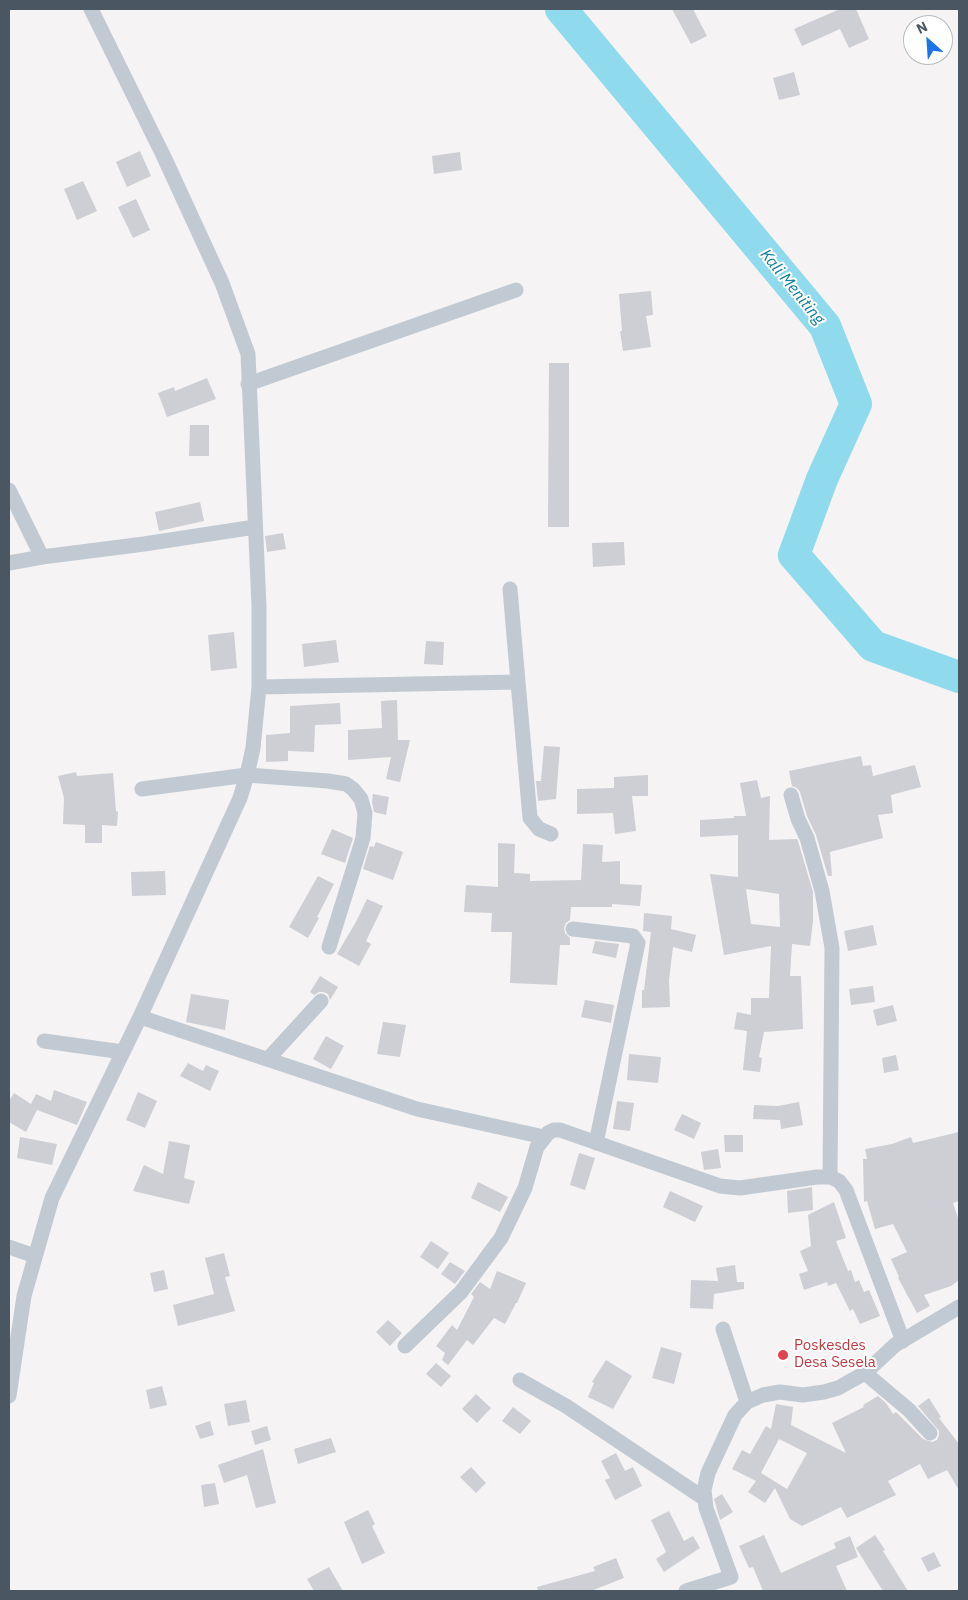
<!DOCTYPE html>
<style>
body{margin:0}
#map{position:relative;width:968px;height:1600px;overflow:hidden;background:#f5f3f3;font-family:"IBM Plex Sans",sans-serif}
canvas{display:block}
.frame{position:absolute;inset:0;border:10px solid #4a5661;pointer-events:none}
.north{position:absolute;left:903px;top:15px;width:50px;height:50px;box-sizing:border-box;background:#fff;border:1px solid #b7bbc0;border-radius:50%;rotate:334deg;font-size:14px;font-weight:700;line-height:20px;text-align:center;color:#4a5661}
.north::after{content:'';display:block;margin:auto;width:18px;height:22px;background:#1a73e8;clip-path:polygon(50% 0,100% 100%,50% 72%,0 100%)}
</style>
<div id="map">
<canvas width="968" height="1600"></canvas>
<div class="frame"></div>
<div class="north">N</div>
</div>
<script>
const g = document.querySelector('canvas').getContext('2d');
g.lineJoin = 'round';
function trace(path, color, width, dash) { g.strokeStyle = color; g.lineWidth = width; g.lineCap = dash ? 'butt' : 'round'; g.setLineDash(dash || []); g.stroke(path); }
function paint(path, color) { g.fillStyle = color; g.fill(path, 'evenodd'); }
function label(font, color, halo, rows, align = 'center') {
  g.font = font + ' "IBM Plex Sans",sans-serif'; g.lineWidth = 4; g.setLineDash([]); g.textBaseline = 'middle'; g.strokeStyle = halo; g.fillStyle = color; for (const [text, x, y, turn = 0] of rows) {
    g.save(); g.translate(x, y); g.rotate((+turn || 0) * Math.PI / 180); g.textAlign = isNaN(turn) ? turn : align; if (halo) g.strokeText(text, 0, 0); g.fillText(text, 0, 0); g.restore();
  }
}
const river = new Path2D(`
 M561 9 825 326 856 404 822 479 794 555 873 646 959 677`);
const building = new Path2D(`
 M672 9H693L707 36 691 44Z
 M840 9H856L869 39 849 48 840 29 802 46 794 29Z
 M794 72 800 95 779 100 773 78Z
 M140 151 151 176 127 187 116 162Z
 M460 152 462 170 434 174 432 156Z
 M83 181 97 211 77 220 64 189Z
 M136 199 150 230 133 238 118 207Z
 M651 291 653 315 646 316 651 347 623 351 620 331H622L619 294Z
 M549 363H569V527H548Z
 M207 378 216 399 167 417 158 393 174 387 175 391Z
 M190 425H209V456H189Z
 M200 502 204 521 159 531 155 512Z
 M283 533 286 549 267 552 265 536Z
 M624 542 625 565 593 567 592 543Z
 M234 632 237 668 211 671 208 635Z
 M336 640 339 662 304 667 302 644Z
 M426 641 444 642 443 665 424 664Z
 M397 700 398 740H410L400 782 386 779 391 757 348 760V730L382 728 381 701Z
 M340 703 341 724 315 725 314 752 288 751V761L266 762V735L290 733V706Z
 M544 746 560 747 556 799 538 801 536 781H541Z
 M861 756 863 766 871 765 873 776 915 765 921 787 891 795 893 813 878 815 883 838 830 852 832 876H828L816 835 807 816 800 792 797 788 792 786 789 771Z
 M76 772 77 776 113 773 116 811 118 812 117 826 102 825V843H85V825L63 824 64 798 58 776Z
 M648 775V796H632L636 831 615 834 613 813 577 814V789L614 788V777Z
 M757 780 761 798 770 796 769 840 797 839 798 841 813 892V921L810 946 792 944 790 976H801L803 1029 764 1032 759 1057 762 1058 760 1072 743 1070 747 1031 734 1029 737 1012 751 1015V998H769L771 946 724 955 710 874 738 877V835L700 837V820L734 818V816H746L740 783ZM746 889 779 894 780 927 751 924Z
 M373 794 389 797 386 815 374 812 372 802Z
 M332 829 353 838 345 863 321 854Z
 M376 842 403 852 393 880 363 869 370 846 374 847Z
 M498 843 515 844 514 873 530 874V881L581 880 583 844 603 845 602 862 620 861V884L642 885 640 906 612 904V907H571L570 920 566 923 564 928 565 933 570 938V945H560L557 985 510 983 512 932H491L492 913 464 912 466 885 498 887Z
 M165 871 166 895 132 896 131 872Z
 M318 876 334 884 317 917 319 918 308 938 289 927Z
 M367 899 383 906 366 941 371 944 359 966 337 954 357 920Z
 M644 913 672 916 671 929 696 935 692 952 673 947 669 980 670 1007 642 1008V990H644L651 932 643 931Z
 M873 925 877 945 848 951 844 931Z
 M595 941 619 944 616 958 592 953Z
 M320 976 338 987 330 1000 328 994 323 992H319L314 995 310 992Z
 M873 986 875 1002 851 1005 849 989Z
 M191 994 229 1000 225 1030 186 1022Z
 M585 1000 614 1005 611 1023 581 1017Z
 M893 1005 897 1021 877 1026 873 1010Z
 M383 1022 406 1025 400 1057 377 1054Z
 M326 1036 344 1046 331 1069 313 1059Z
 M629 1054 661 1057 658 1083 627 1080Z
 M896 1055 899 1070 884 1073 882 1058Z
 M188 1063 203 1071 206 1065 219 1071 210 1091 180 1076Z
 M54 1090 87 1102 77 1125 37 1110 26 1132 9 1122V1101L14 1093 31 1104 36 1094 51 1101Z
 M138 1092 157 1101 145 1128 126 1120Z
 M617 1101 634 1103 630 1131 613 1129Z
 M799 1102 803 1125 781 1129 780 1120 753 1119 754 1105 778 1106Z
 M682 1114 701 1123 694 1139 674 1130Z
 M959 1132V1201L953 1203 959 1221V1280L951 1286 924 1295 930 1306 917 1313 898 1278 899 1277 891 1259 907 1252 893 1224 875 1229 867 1201 864 1202 863 1159H867L865 1149 892 1144 911 1137 913 1143Z
 M724 1135H743V1152H725Z
 M20 1137 57 1144 52 1165 17 1158Z
 M169 1141 190 1145 184 1178 195 1181 189 1204 133 1191 144 1165 163 1174Z
 M718 1149 721 1168 704 1170 701 1152Z
 M579 1153 595 1158 585 1190 570 1185Z
 M478 1182 508 1197 500 1212 471 1198Z
 M812 1187 813 1210 788 1213 787 1191Z
 M670 1191 703 1206 695 1222 663 1207Z
 M834 1202 846 1238 836 1241 848 1271 851 1270 855 1282 859 1280 864 1292 869 1290 880 1316 860 1324 853 1309 850 1311 836 1283 828 1286 827 1282 804 1290 799 1274 808 1271 800 1251 811 1246 808 1215Z
 M431 1241 449 1253 438 1269 420 1257Z
 M224 1253 230 1276 225 1277 235 1311 178 1326 173 1305 214 1294 205 1258Z
 M450 1262 465 1271 455 1284 441 1274Z
 M735 1265 737 1282H744V1289L714 1294 713 1309 690 1308 691 1280 718 1281 716 1268Z
 M164 1270 168 1289 154 1292 150 1273Z
 M497 1271 526 1283 517 1303H516L505 1324 494 1318 473 1345 467 1340 448 1365 442 1360 445 1353 436 1346 452 1325 457 1330 474 1297 471 1294 480 1282 490 1289Z
 M388 1320 402 1333 390 1346 376 1332Z
 M661 1347 682 1353 674 1384 652 1378Z
 M606 1360 632 1376 613 1409 588 1397 594 1383 592 1382Z
 M436 1363 451 1376 441 1387 426 1374Z
 M162 1386 167 1405 150 1409 146 1390Z
 M476 1394 491 1408 477 1423 462 1409Z
 M878 1396 886 1403 893 1414 896 1412 923 1439 932 1442 937 1440 939 1435V1431L918 1406 929 1398 941 1417 939 1418 959 1444V1490L947 1470 928 1479 920 1464 888 1481 896 1495 847 1518 841 1507 802 1526 790 1519 775 1488 765 1503 748 1492 756 1481 732 1469 742 1450 750 1454 766 1426 771 1429 776 1404 793 1407 791 1425 846 1453 832 1423 864 1407 863 1405ZM779 1439 807 1453 787 1489 761 1473Z
 M246 1400 250 1422 228 1426 224 1404Z
 M513 1407 531 1421 520 1434 502 1421Z
 M210 1421 214 1435 200 1439 195 1426Z
 M267 1426 271 1440 255 1445 251 1431Z
 M331 1438 336 1452 298 1464 294 1449Z
 M263 1449 276 1503 256 1508 247 1475 224 1483 218 1465Z
 M616 1453 625 1471 633 1467 642 1486 615 1500 605 1480 610 1478 601 1461Z
 M471 1467 486 1483 476 1493 460 1477Z
 M215 1483 219 1504 204 1507 201 1485Z
 M722 1494 733 1512 720 1520 714 1499Z
 M368 1510 375 1524 372 1526 385 1553 362 1564 344 1522Z
 M669 1511 684 1541 693 1536 700 1548 664 1572 656 1559 666 1552 651 1520Z
 M764 1535 781 1573 836 1548 834 1543 850 1536 858 1557 836 1566 847 1591H763L753 1567 749 1568 739 1546Z
 M875 1535 885 1550 883 1551 908 1591H883L856 1548Z
 M934 1552 941 1566 928 1572 921 1558Z
 M616 1558 624 1578 591 1591H538L537 1587 595 1571 593 1567Z
 M329 1567 343 1591H314L307 1579Z`);
const street = new Path2D(`
 M248 384 516 290
 M9 490 42 557
 M9 563 42 557 144 544 255 527
 M518 682 530 818 539 829 551 834
 M259 687 518 682 510 589
 M142 789 247 775 328 781 346 784 353 789 361 799 365 813 363 838 329 947
 M791 795 798 819 807 838 822 891 832 948 830 1177
 M573 929 633 936 638 943 596 1143
 M140 1017 417 1109 544 1137
 M44 1041 123 1052
 M268 1059 321 1001
 M9 1247 35 1256
 M723 1329 747 1402
 M405 1346 461 1292 501 1238 525 1188 537 1147 548 1133 554 1130H560L720 1186 740 1188 817 1177H830L839 1181 846 1190 903 1341
 M865 1373 909 1410 930 1433
 M520 1380 566 1406 705 1499
 M9 1396 24 1296 52 1198 140 1017 240 798 247 775 253 748 259 687V607L248 354 222 283 164 157 91 9
 M686 1591 731 1577 706 1508 704 1490 708 1473 735 1415 747 1402 763 1395 780 1392 803 1395 824 1392 838 1388 865 1373 895 1345 959 1307`);
const markers = [
 [783,1355,6,"#e0444e"]
];
const healthNames = [
 ["Poskesdes",794,1346],
 ["Desa Sesela",794,1363]
];
const waterNames = [
 ["Kali Meniting",792,287,51]
];
trace(river, '#90daee', 32);
paint(building, '#cdcfd5');
trace(street, '#c1cad2', 15);
for (const [x, y, r, color] of markers) { const dot = new Path2D(); dot.arc(x, y, r, 0, 2 * Math.PI); g.fillStyle = color; g.fill(dot); trace(dot, '#fff', 2); }
label('15px', '#be3a42', '#fff', healthNames, 'left');
label('italic 16px', '#0c7c9b', '#fff', waterNames);
</script>
